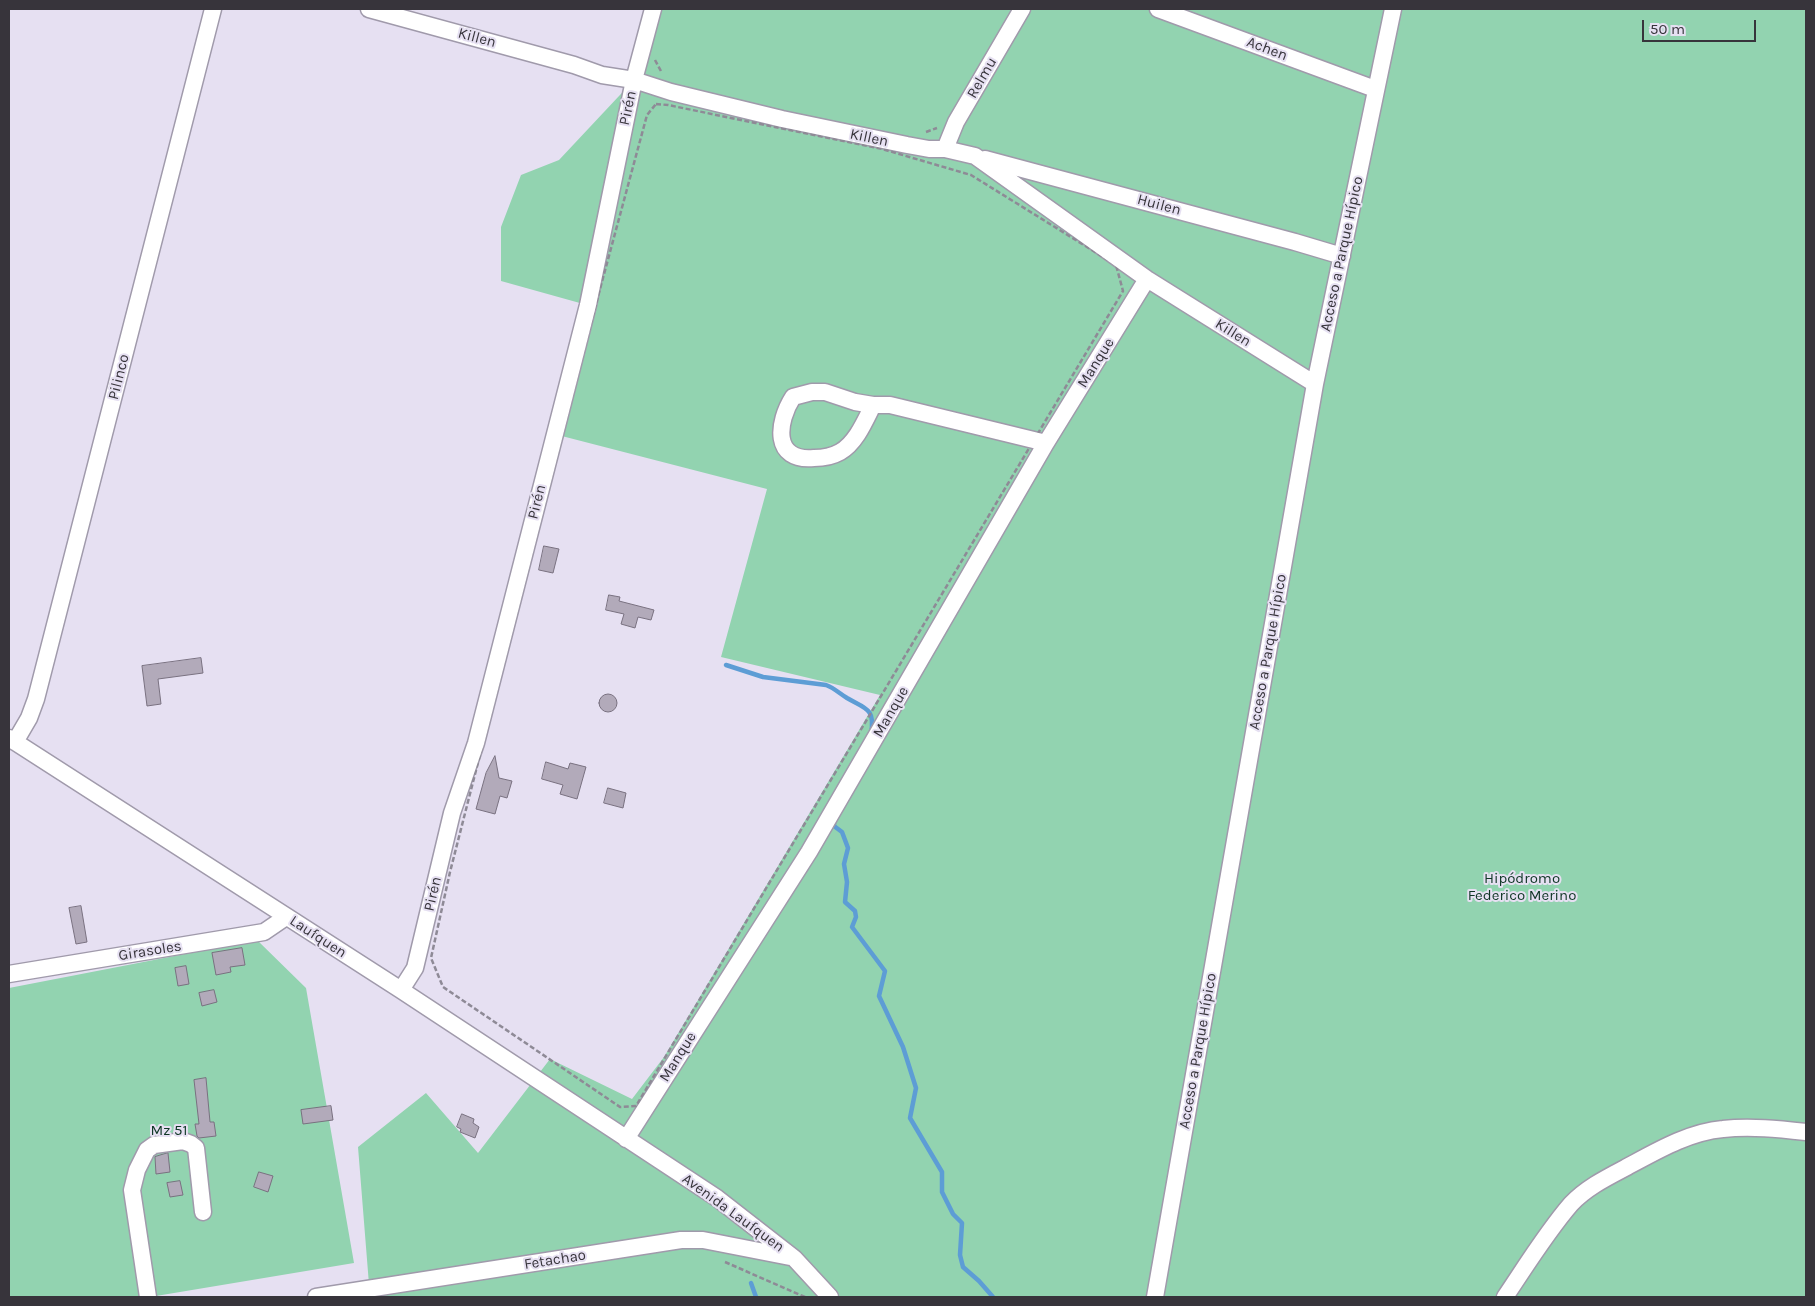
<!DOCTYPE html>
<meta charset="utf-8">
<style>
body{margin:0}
#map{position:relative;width:1815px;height:1306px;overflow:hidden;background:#e6e0f2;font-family:Karla,sans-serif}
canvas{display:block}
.frame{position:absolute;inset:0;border:10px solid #37343b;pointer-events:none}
.scale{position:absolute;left:1642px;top:20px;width:114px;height:22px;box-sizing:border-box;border:2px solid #37343b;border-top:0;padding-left:6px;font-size:15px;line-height:18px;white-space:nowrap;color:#37343b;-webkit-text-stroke:4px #e6e0f2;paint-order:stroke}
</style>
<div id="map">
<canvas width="1815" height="1306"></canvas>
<div class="frame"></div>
<div class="scale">50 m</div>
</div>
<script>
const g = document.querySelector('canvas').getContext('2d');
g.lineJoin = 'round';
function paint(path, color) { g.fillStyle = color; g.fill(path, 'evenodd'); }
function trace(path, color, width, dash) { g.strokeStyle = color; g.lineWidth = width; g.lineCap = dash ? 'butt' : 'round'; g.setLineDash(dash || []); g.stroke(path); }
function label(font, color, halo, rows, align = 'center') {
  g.font = font + ' Karla,sans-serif'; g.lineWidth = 4; g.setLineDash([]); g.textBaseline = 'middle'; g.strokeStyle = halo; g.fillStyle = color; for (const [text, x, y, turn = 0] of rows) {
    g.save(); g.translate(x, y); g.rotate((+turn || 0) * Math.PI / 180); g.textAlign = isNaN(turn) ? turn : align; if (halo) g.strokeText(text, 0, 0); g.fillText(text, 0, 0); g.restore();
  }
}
const green = new Path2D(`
 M653 9H1806V1297H370L358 1147 426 1093 478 1153 550 1059 632 1099 664 1057 880 695 721 657 767 489 554 434 587 305 501 281V227L521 175 559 160 634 80Z
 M257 940 306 988 354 1263 150 1297H9V988Z`);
const stream = new Path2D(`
 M726 665 763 677 826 685C834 688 839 693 847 698 864 708 876 708 871 733
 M834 820V826L842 832 848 848 844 864 847 882 845 902 855 911 856 917 852 927 885 971 879 996 903 1047 916 1088 910 1118 942 1172V1192L953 1214 962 1223 960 1255 963 1267 979 1281 993 1297
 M751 1283 756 1297`);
const building = new Path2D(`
 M544 546 559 549 553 573 539 570Z
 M609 595 620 597 619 601 654 610 651 620 638 617 635 628 621 624 624 614 606 610Z
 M201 658 203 673 158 679 161 704 147 706 142 666Z
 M599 703a9 9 0 1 1 18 0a9 9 0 1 1-18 0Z
 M495 756 499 778 512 781 507 798 500 796 495 814 476 809 486 773Z
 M546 762 568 769 570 763 586 767 577 799 560 794 563 785 542 779Z
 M608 788 626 793 623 808 604 803Z
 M81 906 87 942 76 944 69 908Z
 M242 948 245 965 230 967 231 972 216 975 212 953Z
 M186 966 189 984 178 986 175 968Z
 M214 990 217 1002 202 1006 199 993Z
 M206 1078 210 1122H214L216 1136 199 1138 197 1136 195 1124H199L194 1080Z
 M331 1106 333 1120 303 1124 301 1110Z
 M462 1114 474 1119 473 1123 479 1127 475 1138 460 1132 461 1129 457 1127Z
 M168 1153 170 1172 156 1174 155 1157Z
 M259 1172 273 1176 268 1192 254 1187Z
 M180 1181 183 1195 170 1197 167 1183Z`);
const path = new Path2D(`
 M655 60 662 73
 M656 104 668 105 882 149 971 175 1116 265 1123 291 636 1106 620 1107 443 987 431 958 450 872 583 352 647 115Z
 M926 132 937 128
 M725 1262 805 1297`);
const minor = new Path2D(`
 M369 9 574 65 602 75 634 80 671 92 782 119 907 145 929 149H945L975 156 1147 279 1315 384
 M1158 9 1375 89
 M945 149 956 122 1022 9
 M985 159 1295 242 1342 256
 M873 405C865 421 856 443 840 452 833 456 823 458 814 458 772 462 777 422 793 397L812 392H825L855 402 873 405H890L1046 443
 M9 738 401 990 717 1198 794 1258 830 1297
 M15 742 29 718 36 699 213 9
 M9 974 264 932 286 917
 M401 990 415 968 452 813 476 743 588 305 634 80 653 9
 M626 1139 809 852 1046 443 1147 279
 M148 1297 132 1190 137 1170 147 1150 154 1145 183 1141 191 1144 196 1148 203 1212
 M316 1297 681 1240H703L790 1257
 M1155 1297 1315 384 1393 9
 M1505 1297C1526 1266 1546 1233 1571 1204 1586 1188 1606 1178 1625 1168 1655 1152 1688 1132 1723 1129 1750 1126 1779 1129 1806 1132`);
const streetNames = [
 ["Killen",477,38,15],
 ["Achen",1267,49,21],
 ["Relmu",982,78,-60],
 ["Pirén",628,108,-78],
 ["Killen",869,138,12],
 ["Huilen",1159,205,15],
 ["Acceso a Parque Hípico",1342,254,-78],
 ["Killen",1233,333,32],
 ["Manque",1096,363,-58],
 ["Pilinco",119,377,-76],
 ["Pirén",537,502,-76],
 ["Acceso a Parque Hípico",1268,652,-80],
 ["Manque",891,712,-60],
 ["Pirén",433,894,-77],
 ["Laufquen",318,937,33],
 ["Girasoles",150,951,-9],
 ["Acceso a Parque Hípico",1198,1051,-80],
 ["Manque",678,1057,-58],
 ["Avenida Laufquen",733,1213,36],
 ["Fetachao",555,1260,-9]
];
const parkNames = [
 ["Hipódromo",1522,879],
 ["Federico Merino",1522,896],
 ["Mz 51",169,1131]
];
paint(green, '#92d3b0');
trace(stream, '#5d9dd5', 4.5);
paint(building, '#b2aaba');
trace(building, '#797180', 1);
trace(minor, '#a09aab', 19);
trace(path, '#8e8a96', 2.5, [5, 2.5]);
trace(minor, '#fff', 16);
label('15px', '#37343b', '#e6e0f2', streetNames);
label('15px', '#0f3625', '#e6e0f2', parkNames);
</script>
